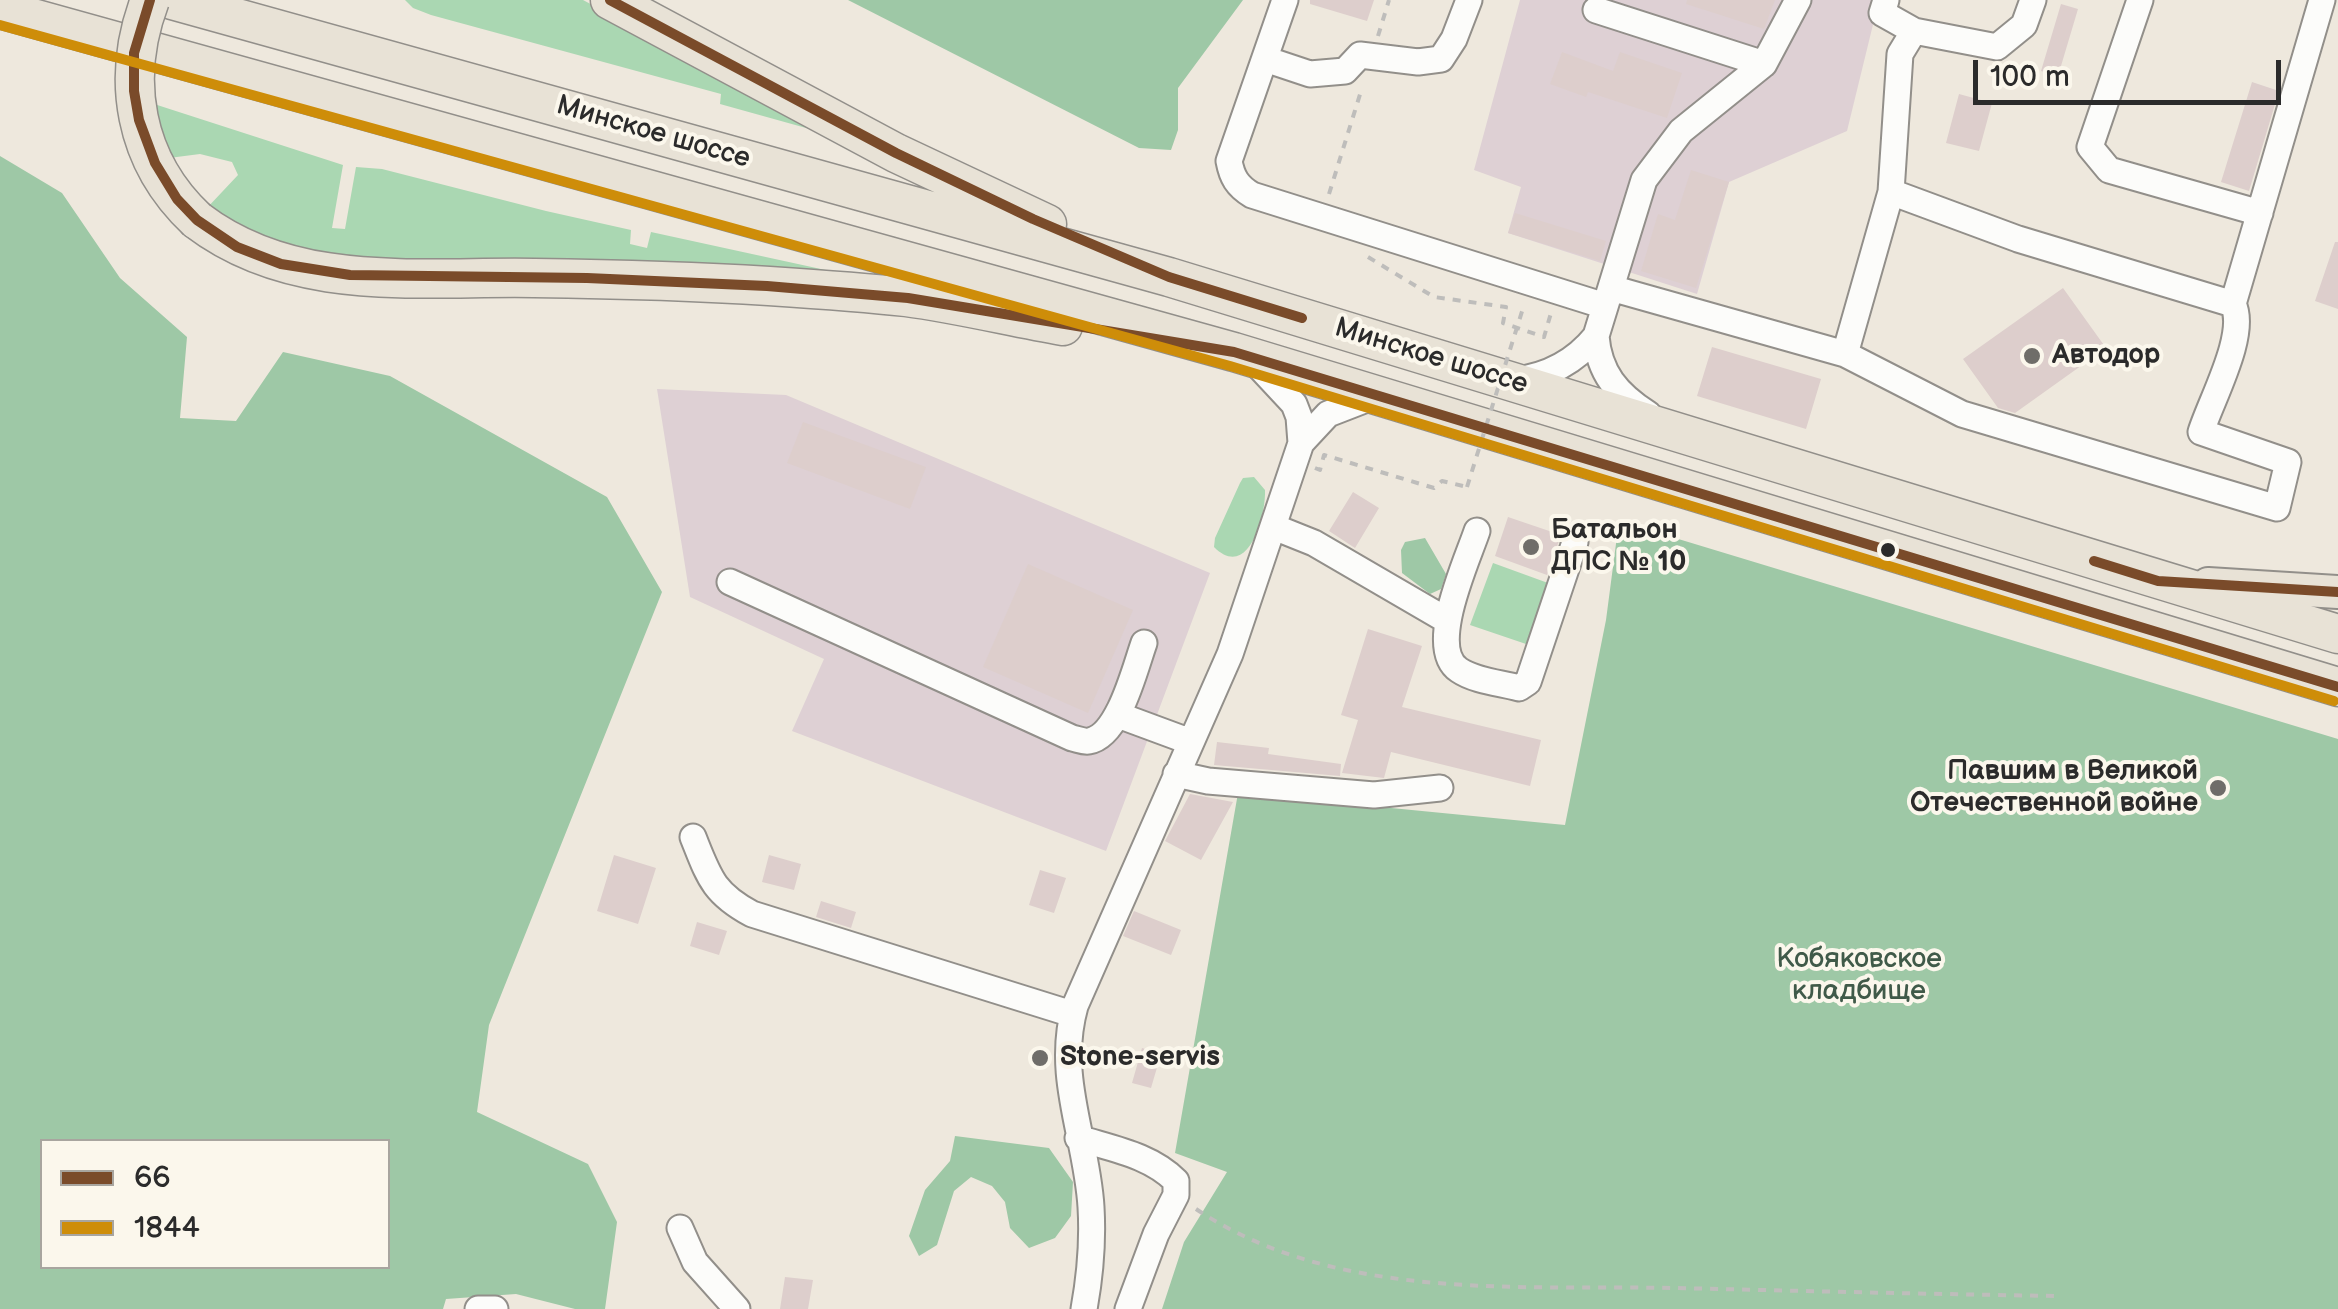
<!DOCTYPE html>
<meta charset="utf-8">
<style>
body{margin:0}
#map{position:relative;width:2338px;height:1309px;overflow:hidden;background:#eee8dd;font-family:"Balsamiq Sans",sans-serif}
canvas{display:block}
.legend{position:absolute;left:40px;top:1139px;width:350px;height:130px;box-sizing:border-box;background:#fbf7ec;border:2px solid #a8a59f;margin:0;padding:12px 18px;list-style:none;font-size:30px;color:#2b2b2b}
.legend li{display:flex;align-items:center;gap:20px;height:50px}
.legend b{width:50px;border:2px solid #a8a59f}
.scale{position:absolute;left:1973px;top:60px;width:308px;height:45px;box-sizing:border-box;border:5px solid #2b2b2b;border-top:0;padding-left:12px;font-size:30px;line-height:35px;white-space:nowrap;color:#2b2b2b;-webkit-text-stroke:8px #fbf7ec;paint-order:stroke}
</style>
<div id="map">
<canvas width="2338" height="1309"></canvas>
<ul class="legend">
<li><b style="height:12px;background:#7a4b2a"></b>66</li>
<li><b style="height:12px;background:#ce8d09"></b>1844</li>
</ul>
<div class="scale">100 m</div>
</div>
<script>
const g = document.querySelector('canvas').getContext('2d');
g.lineJoin = 'round';
function paint(path, color) { g.fillStyle = color; g.fill(path, 'evenodd'); }
function trace(path, color, width, dash) { g.strokeStyle = color; g.lineWidth = width; g.lineCap = dash ? 'butt' : 'round'; g.setLineDash(dash || []); g.stroke(path); }
function label(font, color, halo, rows, align = 'center') {
  g.font = font + ' "Balsamiq Sans",sans-serif'; g.lineWidth = 8; g.setLineDash([]); g.textBaseline = 'middle'; g.strokeStyle = halo; g.fillStyle = color; for (const [text, x, y, turn = 0] of rows) {
    g.save(); g.translate(x, y); g.rotate((+turn || 0) * Math.PI / 180); g.textAlign = isNaN(turn) ? turn : align; if (halo) g.strokeText(text, 0, 0); g.fillText(text, 0, 0); g.restore();
  }
}
const industrial = new Path2D(`
 M1520 0H1879L1847 131 1729 182 1697 294 1508 233 1521 187 1474 170Z
 M657 389 786 395 1210 573 1106 851 792 731 824 659 690 597Z`);
const green = new Path2D(`
 M405 0H583L842 138 720 104 721 94 431 15 413 8Z
 M151 103 343 165 332 228 345 229 356 167 382 169 546 211 631 230 630 244 647 248 651 232 853 276 370 264 257 237 206 209 238 175 232 162 200 154 169 158Z
 M1254 477 1265 490C1266 517 1248 581 1214 547L1215 538 1240 483 1243 478Z
 M1493 563 1548 583 1526 644 1470 625Z`);
const forest = new Path2D(`
 M848 0H1243L1178 88V130L1171 150 1139 148Z
 M0 156 62 193 120 278 187 337 180 418 236 421 283 352 390 376 607 497 662 592 489 1025 477 1112 588 1164 617 1222 605 1309H575L516 1294 446 1299 443 1309H0ZM42 1142H388V1266H42Z
 M1619 521 2338 739V1309H1162L1184 1242 1227 1172 1175 1153 1238 793 1565 825 1606 620Z
 M1425 538 1446 574 1441 589 1430 594 1402 573 1401 550 1405 542Z
 M955 1136 1049 1148 1073 1182 1071 1216 1055 1238 1029 1248 1010 1228 1005 1202 992 1186 971 1177 954 1191 937 1245 919 1256 909 1236 925 1190 950 1161Z`);
const building = new Path2D(`
 M1310 0H1374L1367 21 1310 4Z
 M1687 0H1775L1764 29 1686 4Z
 M2061 4 2078 9 2058 76 2041 71Z
 M1562 52 1613 71 1620 52 1682 73 1667 118 1588 92 1586 97 1550 84Z
 M2252 82 2279 91 2249 191 2221 182Z
 M1959 94 1992 103 1979 151 1946 143Z
 M1691 170 1729 182 1696 288 1641 271 1658 214 1675 220Z
 M1515 213 1606 241 1600 261 1508 233Z
 M2335 242H2338V309L2315 301Z
 M2063 288 2106 348 2015 413 1998 408 1963 359Z
 M1712 347 1821 379 1806 429 1697 396Z
 M803 422 926 467 910 509 787 463Z
 M1353 492 1379 508 1355 548 1329 531Z
 M1508 517 1561 535 1547 575 1495 556Z
 M1028 564 1133 610 1088 713 983 667Z
 M1368 629 1422 646 1402 707 1541 740 1530 786 1391 752 1384 778 1342 773 1358 720 1341 715Z
 M1217 742 1269 748 1268 754 1341 764 1340 776 1214 765Z
 M1190 794 1233 802 1201 860 1165 841Z
 M614 855 656 868 638 924 597 911Z
 M769 855 801 864 794 890 762 882Z
 M1040 870 1066 878 1054 913 1029 905Z
 M821 901 856 912 851 928 816 917Z
 M1134 911 1181 930 1171 955 1123 936Z
 M697 922 727 931 719 955 690 946Z
 M1142 1048 1161 1054 1151 1088 1132 1083Z
 M785 1277 813 1280 808 1309H780Z`);
const path = new Path2D(`
 M1378 36 1389 0
 M1329 194 1362 88
 M1368 257 1434 297 1506 307 1503 323 1544 337 1551 313
 M1315 468 1320 470 1324 455 1434 488 1442 481 1467 487
 M1196 1209C1335 1302 1517 1285 1676 1288 1803 1291 1930 1294 2056 1296`);
const minor = new Path2D(`
 M1285 0 1229 161C1232 177 1237 186 1252 195L1605 306
 M1886 0 1882 13 1914 31
 M2033 0 2024 25 1997 47 1914 31 1900 54 1891 192 2018 239 2233 304 2322 0
 M2140 0 2090 147 2109 170 2260 213
 M1596 10 1764 64
 M1265 59 1310 74 1345 71 1360 55 1418 62 1441 59 1454 39 1469 0
 M1611 288 1845 354 1962 414 2277 508 2288 462 2201 432C2211 400 2248 334 2233 304
 M1845 354 1891 192
 M1253 360 1294 404 1299 417 1301 443
 M1515 380C1549 376 1575 362 1596 336
 M1648 414C1617 394 1599 373 1596 336L1644 180 1681 131 1764 64 1798 0
 M1274 527 1314 543 1448 621
 M1477 531C1467 561 1426 648 1459 670 1475 681 1501 683 1519 688L1528 682 1575 542
 M730 582 1072 738C1078 739 1083 742 1089 741 1119 736 1135 668 1144 643
 M1118 715 1191 742
 M1176 774 1208 781 1374 795 1440 788
 M693 837C709 877 713 893 752 914L1072 1014
 M1078 1138C1113 1149 1150 1155 1176 1181V1195L1156 1234 1128 1309
 M680 1228 695 1262 737 1309
 M478 1309H495
 M1084 1309C1090 1276 1093 1241 1091 1207 1087 1138 1055 1077 1075 1006L1230 654 1301 443 1328 414 1377 395`);
const major = new Path2D(`
 M2208 584 2338 592`);
const highway = new Path2D(`
 M172 0 1169 277 2338 634
 M610 0 896 153 1047 224
 M0 9 1234 352 2338 687
 M197 220C294 294 419 276 534 278 612 279 691 281 769 286 815 289 861 292 906 297 959 304 1011 317 1063 326`);
const pathBridge = new Path2D(`
 M1467 487 1524 305`);
const highwayBridge = new Path2D(`
 M150 0C120 79 134 161 197 220`);
const bus1 = new Path2D(`
 M150 0 134 53V91L139 120 155 163 177 199 197 220 237 247 281 264 350 275 587 278 767 286 908 298 1234 352 2338 687
 M610 0 896 153 1033 219 1169 277 1302 318
 M2094 561 2158 581 2338 592`);
const bus2 = new Path2D(`
 M0 25 1230 366 2334 701`);
const markers = [
 [2032,356,10,"#6f6d69"],
 [1531,547,10,"#6f6d69"],
 [1888,550,9,"#2b2b2b"],
 [2218,788,10,"#6f6d69"],
 [1040,1058,10,"#6f6d69"]
];
const streetNames = [
 ["Минское шоссе",653,133,16],
 ["Минское шоссе",1431,357,17]
];
const poiNames = [
 ["Автодор",2052,356],
 ["Батальон",1551,531],
 ["ДПС № 10",1551,563],
 ["Павшим в Великой",2198,772,"right"],
 ["Отечественной войне",2198,804,"right"],
 ["Stone-servis",1060,1058]
];
const parkNames = [
 ["Кобяковское",1859,960],
 ["кладбище",1859,992]
];
paint(industrial, '#ded0d4');
paint(green, '#aad7b2');
paint(forest, '#9ec8a6');
paint(building, '#ddcecc');
trace(minor, '#928f8a', 29);
trace(major, '#928f8a', 36);
trace(highway, '#928f8a', 41);
trace(path, '#bebdbb', 4, [8, 8]);
trace(minor, '#fcfcfa', 25);
trace(major, '#e8e2d6', 32);
trace(highway, '#e8e2d6', 38);
trace(highwayBridge, '#928f8a', 41, []);
trace(pathBridge, '#bebdbb', 4, [8, 8]);
trace(highwayBridge, '#e8e2d6', 38);
trace(bus1, '#7a4b2a', 10);
trace(bus2, '#ce8d09', 10);
for (const [x, y, r, color] of markers) { const dot = new Path2D(); dot.arc(x, y, r, 0, 2 * Math.PI); g.fillStyle = color; g.fill(dot); trace(dot, '#fbf7ec', 4); }
label('28px', '#2b2b2b', '#fbf7ec', streetNames);
label('bold 28px', '#2b2b2b', '#fbf7ec', poiNames, 'left');
label('28px', '#405a49', '#fbf7ec', parkNames);
</script>
